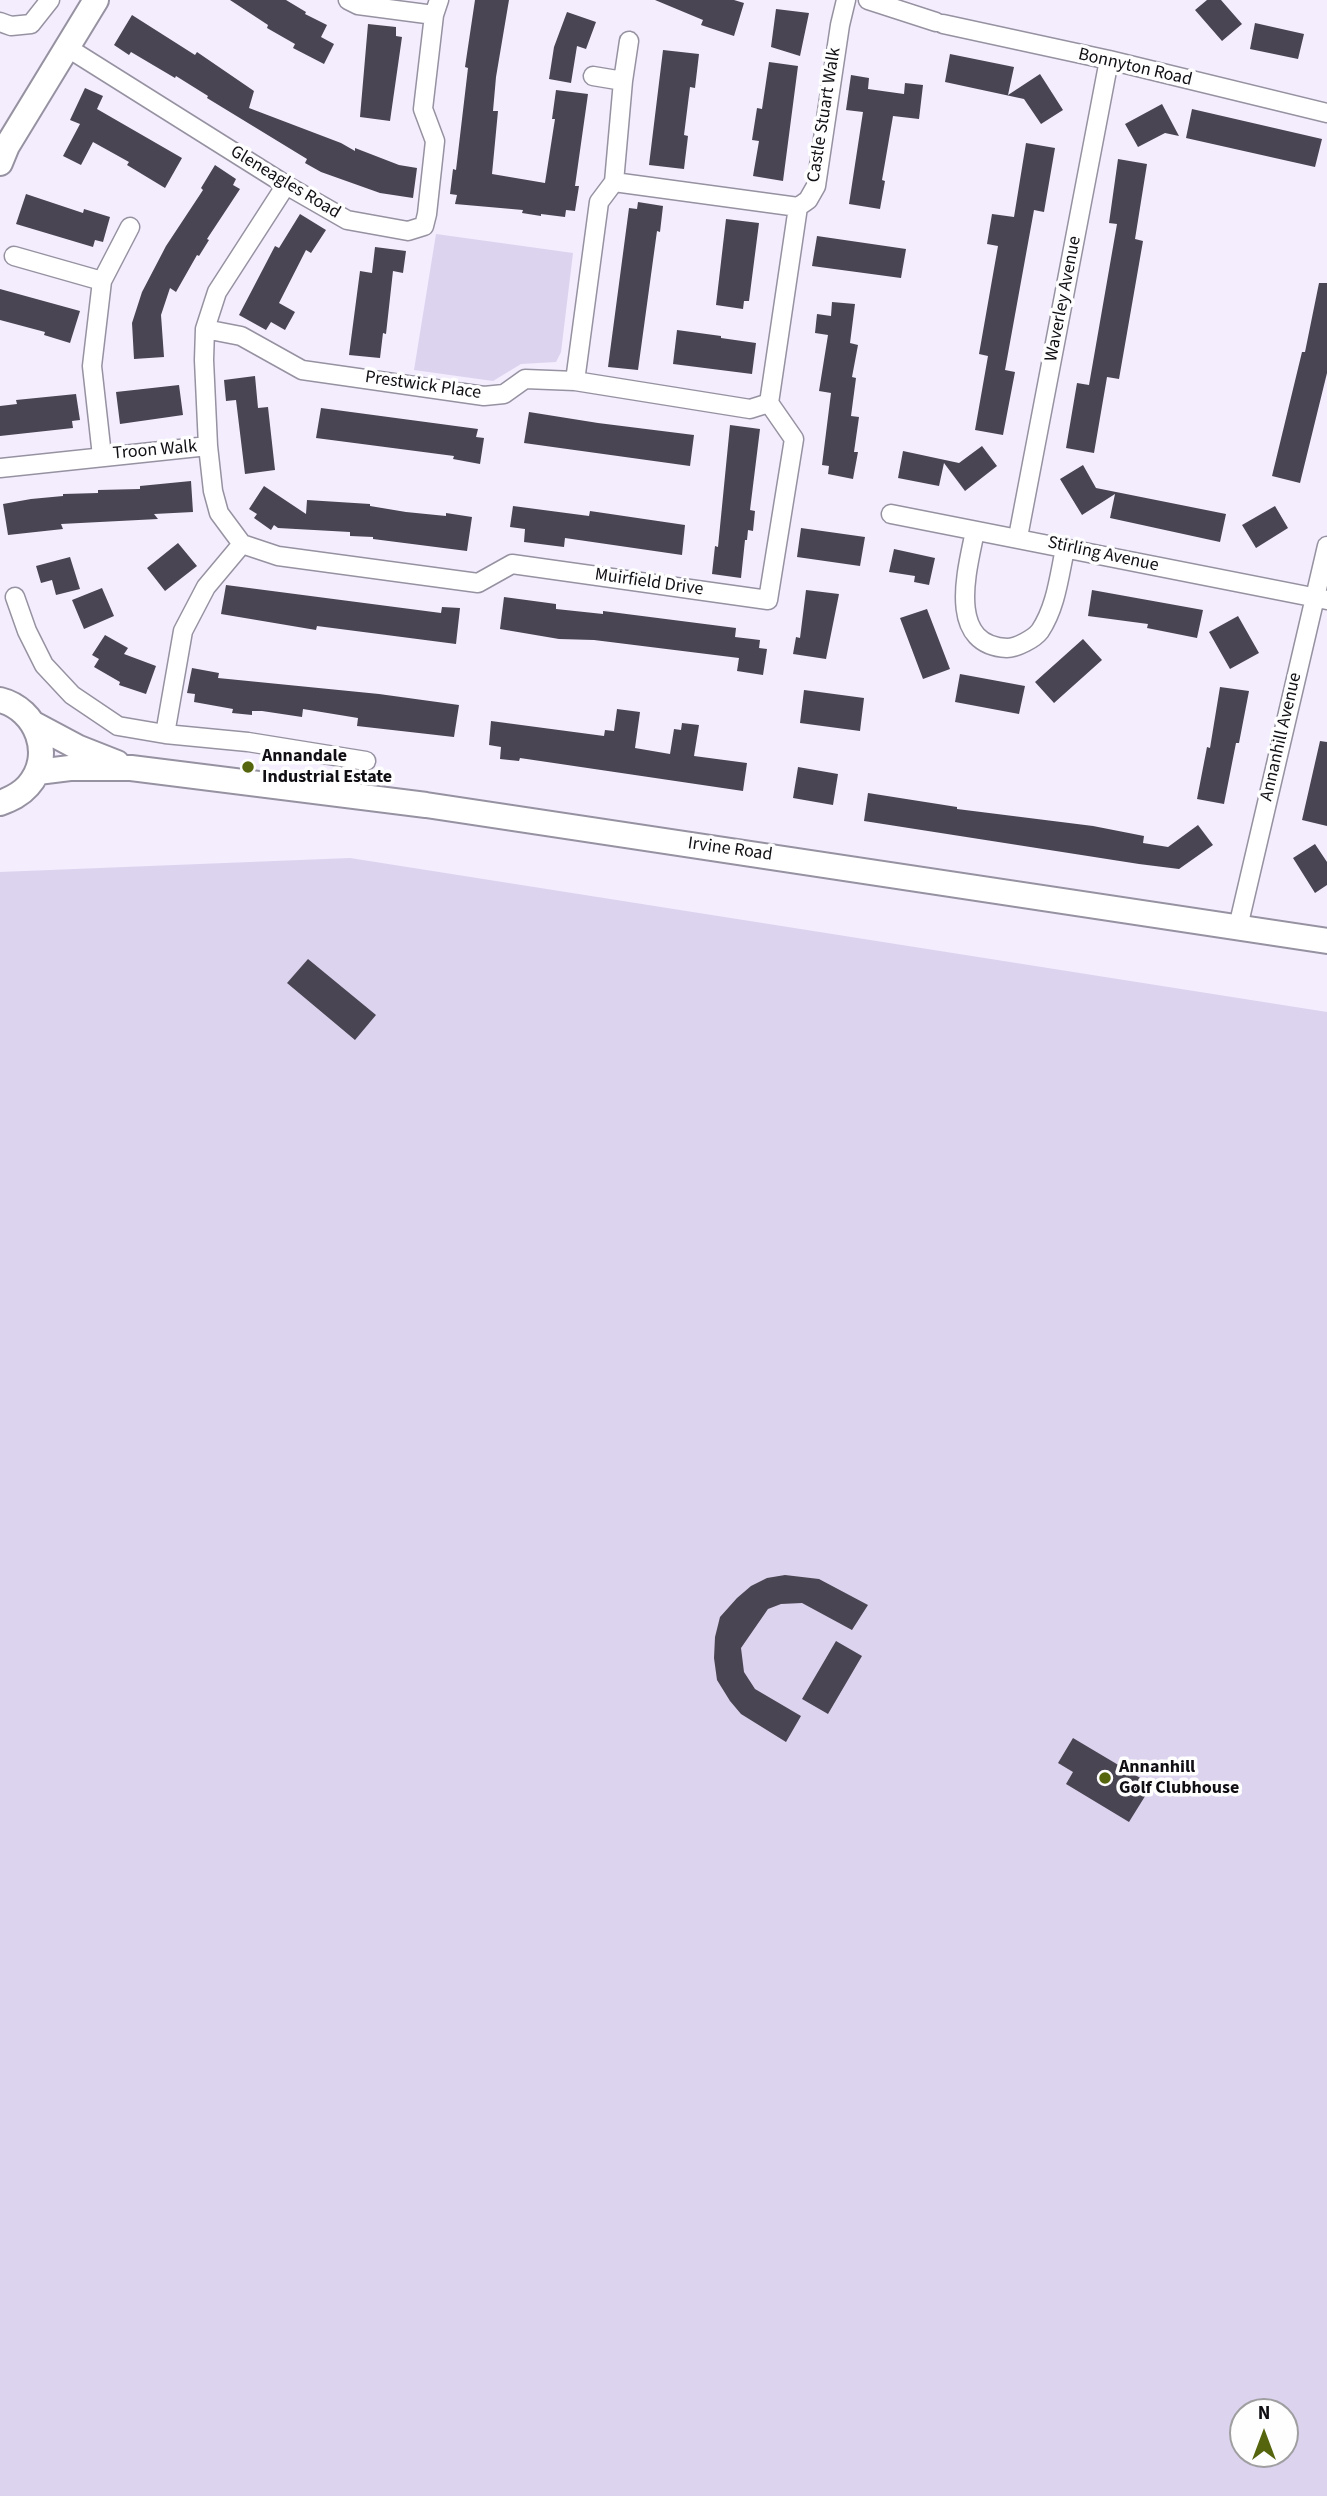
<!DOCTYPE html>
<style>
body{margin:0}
#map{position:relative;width:1327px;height:2496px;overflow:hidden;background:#f3edfe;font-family:"Source Sans 3",sans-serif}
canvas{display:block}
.north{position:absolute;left:1229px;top:2398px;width:70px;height:70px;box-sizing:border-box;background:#fefefe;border:2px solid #9f9ea0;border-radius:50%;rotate:0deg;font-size:19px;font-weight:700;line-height:28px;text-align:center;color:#110f14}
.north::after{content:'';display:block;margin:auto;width:24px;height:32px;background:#54650d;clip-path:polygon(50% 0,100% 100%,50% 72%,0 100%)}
</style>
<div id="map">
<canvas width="1327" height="2496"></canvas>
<div class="north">N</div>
</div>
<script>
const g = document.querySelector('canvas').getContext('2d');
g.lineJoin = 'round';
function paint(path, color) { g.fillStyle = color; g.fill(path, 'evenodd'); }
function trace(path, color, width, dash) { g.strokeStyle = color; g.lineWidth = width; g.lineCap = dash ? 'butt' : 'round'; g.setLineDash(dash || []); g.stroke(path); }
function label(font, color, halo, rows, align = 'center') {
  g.font = font + ' "Source Sans 3",sans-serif'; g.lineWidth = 7; g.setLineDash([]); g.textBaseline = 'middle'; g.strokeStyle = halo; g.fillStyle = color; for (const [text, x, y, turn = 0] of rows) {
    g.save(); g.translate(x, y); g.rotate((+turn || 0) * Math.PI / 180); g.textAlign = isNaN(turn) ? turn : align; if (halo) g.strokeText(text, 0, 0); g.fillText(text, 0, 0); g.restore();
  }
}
const green = new Path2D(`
 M436 234 573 253 561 352 556 362 521 364 493 381 414 370Z
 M350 858 1327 1012V2496H0V872ZM1243 2412H1285V2454H1243Z`);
const building = new Path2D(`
 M230 0H286L306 12 305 14 327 25 321 37 334 44 324 64 293 48 295 44 267 28 268 25Z
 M475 0H509L496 77 493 111H498L492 174 545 183 555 119H552L556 90 588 94 575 186H579L575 211 566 210 565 217 541 214V216L522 213 523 210 455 204 457 195 450 194 453 169 456 170 468 68 465 67Z
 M655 0H734L744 3 734 36 701 25 703 20Z
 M1207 0H1221L1242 24 1222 41 1195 10Z
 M776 9 809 13 800 56 771 47Z
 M567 12 596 22 586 49 577 46 571 83 549 79 554 47Z
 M132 15 195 55 197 52 254 91 249 108 341 143 355 151V148L399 165 417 168 413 198 380 193 321 172 305 163 307 159 207 98 208 96 176 76 175 78 131 52 129 55 114 45Z
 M1255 23 1304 34 1298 59 1250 49Z
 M368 24 396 27V36L402 37 390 121 360 117Z
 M663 50 699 54 695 88 690 87 684 135 688 136 684 169 649 165Z
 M950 54 1014 67 1008 95 1040 74 1063 110 1041 124 1024 99 945 82Z
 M769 62 798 66 783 181 753 176 759 141 752 140 757 108 762 109Z
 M851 75 869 78 868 89 904 94 905 83 923 85 919 119 893 116 882 180 885 181 880 209 849 204 863 112 846 110Z
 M85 88 103 96 97 109 182 158 165 188 127 165 129 162 93 142 81 165 63 156 80 124 70 120Z
 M1162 104 1179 136 1165 133 1138 147 1125 124Z
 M1192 109 1322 139 1315 167 1186 138Z
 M1026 143 1055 148 1044 212 1034 210 1005 370 1015 372 1003 435 975 430 988 356 979 354 998 246 987 244 992 214 1014 217Z
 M1118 159 1147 164 1135 239 1143 241 1119 379 1107 377 1094 453 1066 448 1077 383 1089 385 1117 224 1109 223Z
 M215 165 236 179 233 185 240 189 207 239 209 240 199 256 197 255 176 292 170 288 161 315 164 357 134 359 132 323 142 292 166 246 203 190 201 188Z
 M26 194 83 213 84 209 110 217 103 242 95 240 93 247 16 224Z
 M638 202 663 206 660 232 657 231 638 370 608 367 629 208 637 209Z
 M300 214 326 230 311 253 306 250 279 303 295 312 285 330 271 322 266 330 239 315 275 246 279 248Z
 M726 219 759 223 749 301H744L743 309 716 305Z
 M817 236 906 249 901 278 812 266Z
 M375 247 406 251 403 273 393 271 386 334 383 333 380 358 349 355 360 271 372 273Z
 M1319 283H1327V373L1300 483 1272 476 1302 352H1305Z
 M0 289 80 311 70 343 44 335 45 332 0 320Z
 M832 302 855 304 850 343 858 345 852 377 856 378 851 416 859 417 854 452H858L853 479 828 474 829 466 822 465 831 393 819 391 828 335 815 333 817 314 831 316Z
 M677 330 721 336V338L756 343 752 374 673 364Z
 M255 376 258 408 268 407 275 470 245 474 236 400 226 401 224 380Z
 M179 385 183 415 120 424 116 392Z
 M76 394 80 420 72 421 73 428 0 436V406L17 404 16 400Z
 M321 408 478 429 476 437 484 438 480 464 453 459 454 456 316 438Z
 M529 412 598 423 694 435 690 466 524 443Z
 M730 425 760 429 750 510 755 511 753 531 748 530 747 540H745L741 578 712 574 715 546 718 547Z
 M982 446 997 466 965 491 944 463 939 486 898 478 903 451 959 463Z
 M1083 465 1096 488 1226 514 1220 542 1110 518 1115 494 1082 515 1060 479Z
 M191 481 193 512 154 514 158 519 61 524 63 529 8 535 3 504 31 499 63 496V494L98 493V490L140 489V486Z
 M264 486 306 514 307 500 370 504V506L406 512 446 516V513L472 517 467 551 373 539V537L350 536V532L278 528 274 525 271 530 254 518 257 514 249 509Z
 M513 506 589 516 590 511 685 525 682 555 565 538 564 547 524 542 525 529 510 527Z
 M1275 506 1288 528 1256 548 1242 525Z
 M801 528 865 537 860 566 797 557Z
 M178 543 197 566 165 591 147 568Z
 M894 549 935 558 929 585 914 582 915 576 889 572Z
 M70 557 80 589 56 595 52 580 41 583 36 566Z
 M226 585 441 613 442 607 460 608 456 644 317 626 316 630 221 614Z
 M102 588 114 616 84 629 72 600Z
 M806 590 839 594 826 659 793 654 796 637 800 638Z
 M1092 590 1203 610 1197 638 1147 628 1148 624 1088 616Z
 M504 597 556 604V609L603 614V611L736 628 735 637 760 640 759 648 767 649 763 675 737 671 739 658 594 640 559 639 500 629Z
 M927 609 950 669 923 679 900 618Z
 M1238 616 1259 653 1230 669 1209 632Z
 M105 635 128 648 124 654 156 666 146 694 119 685 120 682 94 667 99 659 92 655Z
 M1083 639 1102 660 1054 703 1035 682Z
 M192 668 219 673 218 678 379 694 459 705 454 737 357 726 358 718 303 709 302 717 262 711H252V715L232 713 233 709 194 702 195 694 187 693Z
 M960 674 1025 686 1019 714 955 702Z
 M1220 687 1249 691 1239 743H1236L1224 804 1197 799 1207 747 1210 748Z
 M804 690 864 698 860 731 800 723Z
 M617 709 640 712 635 748 670 754 674 729 681 730 682 723 699 725 694 756 747 763 743 791 520 758 519 761 500 759 501 747 489 745 491 721 604 736 605 730 614 731Z
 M1320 741 1327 742V826L1302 820Z
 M798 767 838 774 833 805 793 798Z
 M868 793 957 807V809L1093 826 1144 836 1143 843 1168 847 1198 825 1213 845 1179 869 1139 864 864 821Z
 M1315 844 1327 862V885L1315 893 1293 858Z
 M308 959 376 1015 355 1040 287 983Z
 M785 1575 819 1579 868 1605 852 1630 802 1603 781 1604 768 1609 741 1648 744 1672 755 1689 801 1716 786 1742 741 1714 730 1701 717 1680 714 1658 715 1637 720 1617 737 1598 751 1586 767 1578Z
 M836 1641 862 1656 828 1714 802 1699Z
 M1073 1738 1152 1785 1129 1822 1066 1784 1073 1772 1058 1763Z`);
const street = new Path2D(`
 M348 0 358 5 434 15
 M868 0 936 22
 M0 22 11 26 31 24 50 0
 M943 24 1109 60 1327 113
 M68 48 286 185 347 220 408 231 424 226 427 214 435 141 423 109 434 15 439 0
 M593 76 623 81
 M614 182 623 81 629 41
 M286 185 217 292 205 329 204 360 208 446 213 491 219 513 242 544 278 556 478 583 512 564 768 600 794 439 769 403 798 207
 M14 256 102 281
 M205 329 241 336 302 370 484 396 504 394 525 379 575 381 750 409 769 403
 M575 381 599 202 614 182 798 207 808 200 816 186 840 25 846 0
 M102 456 92 366 102 281 130 227
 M0 468 208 446
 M891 514 1327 600
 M975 531C968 567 945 645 1007 648 1016 648 1034 639 1040 631 1056 607 1059 577 1065 549
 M1018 537 1109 60
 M15 597 27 631 44 665 72 695 118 726 165 734 248 742 366 761
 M165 734 183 631 206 587 242 544
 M1238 927 1327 546`);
const secondary = new Path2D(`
 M0 163 7 146 96 0
 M0 700C37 709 55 756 28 786 20 795 11 799 0 803
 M34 724 79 748 117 763
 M38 772 70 768H131L426 805 1327 941`);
const markers = [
 [248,767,7,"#54650d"],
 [1105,1778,7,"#54650d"]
];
const streetNames = [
 ["Bonnyton Road",1135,68,13],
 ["Castle Stuart Walk",825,115,-81],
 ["Gleneagles Road",285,183,31],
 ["Waverley Avenue",1064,299,-79],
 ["Prestwick Place",423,386,8],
 ["Troon Walk",155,451,-5],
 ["Stirling Avenue",1103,555,12],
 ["Muirfield Drive",649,583,8],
 ["Annanhill Avenue",1282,737,-77],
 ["Irvine Road",730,850,8]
];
const poiNames = [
 ["Annandale",262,757],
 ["Industrial Estate",262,778],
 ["Annanhill",1119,1768],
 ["Golf Clubhouse",1119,1789]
];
paint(green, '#dcd3ef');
paint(building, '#4a4552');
trace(street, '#9792a1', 21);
trace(secondary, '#9792a1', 28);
trace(street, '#fff', 18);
trace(secondary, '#fff', 24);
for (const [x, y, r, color] of markers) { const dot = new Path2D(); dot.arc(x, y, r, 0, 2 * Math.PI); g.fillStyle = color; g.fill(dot); trace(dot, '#fefefe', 2.5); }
label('18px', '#110f14', '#fefefe', streetNames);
label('bold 18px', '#110f14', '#fefefe', poiNames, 'left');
</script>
